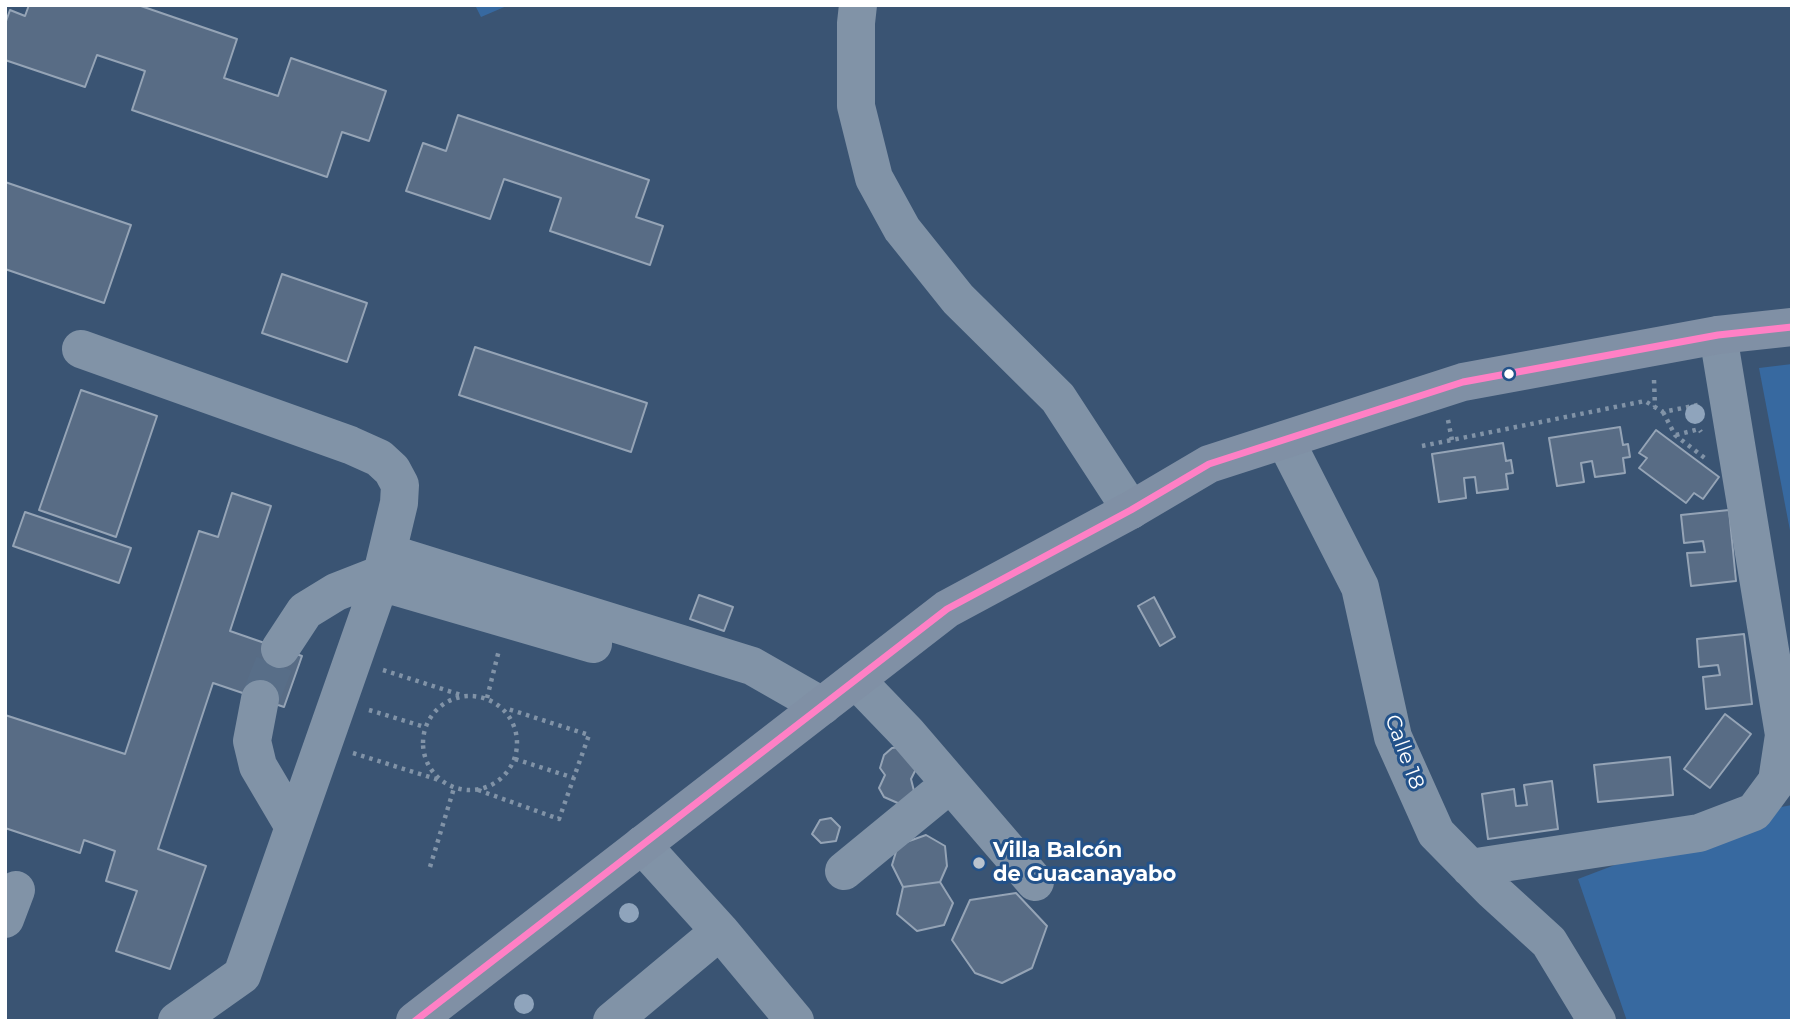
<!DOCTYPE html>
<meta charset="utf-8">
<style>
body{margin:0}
#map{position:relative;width:1797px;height:1026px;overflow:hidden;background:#3a5473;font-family:Montserrat,sans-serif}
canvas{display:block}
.frame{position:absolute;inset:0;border:7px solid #fff;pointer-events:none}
</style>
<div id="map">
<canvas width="1797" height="1026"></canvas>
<div class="frame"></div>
</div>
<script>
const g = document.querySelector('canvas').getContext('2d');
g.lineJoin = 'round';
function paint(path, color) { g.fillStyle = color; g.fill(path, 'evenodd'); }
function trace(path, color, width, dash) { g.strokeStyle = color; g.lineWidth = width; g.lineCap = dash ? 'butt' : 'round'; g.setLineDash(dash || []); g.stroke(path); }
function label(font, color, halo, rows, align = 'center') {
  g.font = font + ' Montserrat,sans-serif'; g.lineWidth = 6; g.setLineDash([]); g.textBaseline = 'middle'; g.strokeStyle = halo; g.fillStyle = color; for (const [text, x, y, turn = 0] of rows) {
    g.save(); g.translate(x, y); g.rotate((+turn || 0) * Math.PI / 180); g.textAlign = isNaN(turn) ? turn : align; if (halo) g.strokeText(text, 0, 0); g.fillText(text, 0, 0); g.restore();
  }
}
const green = new Path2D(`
 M475 5H509L481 17Z
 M1792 364V541L1759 368Z
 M1792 805V1021H1627L1578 879 1754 812Z`);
const building = new Path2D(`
 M29 5H138L237 39 224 78 278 96 291 58 386 91 369 141 342 132 327 177 132 110 145 71 97 55 85 87 5 60V24L10 10 25 16Z
 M458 115 649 180 636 217 663 226 650 265 550 231 561 198 504 179 490 219 406 191 423 143 446 151Z
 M5 182 131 225 104 303 5 269Z
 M282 274 367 303 347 362 262 333Z
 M475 347 647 403 631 452 459 395Z
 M81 390 157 416 116 537 39 510Z
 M1620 427 1623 445 1628 444 1630 457 1623 458 1625 473 1595 477 1592 461 1581 463 1584 482 1557 486 1549 438Z
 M1656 430 1719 477 1703 499 1694 493 1686 503 1639 468 1647 458 1639 453Z
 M1503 443 1506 461 1511 460 1513 473 1506 474 1508 489 1477 493 1475 477 1464 478 1466 498 1439 502 1432 454Z
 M232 493 271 506 230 631 302 656 284 707 213 683 158 849 206 866 170 969 116 951 137 891 106 881 115 851 84 840 80 853 5 828V715L125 754 199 531 218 537Z
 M1729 510 1736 581 1691 586 1687 553 1705 552 1703 541 1684 543 1681 515Z
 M25 512 131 548 119 583 13 546Z
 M699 595 733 607 724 631 690 619Z
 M1154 597 1175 637 1160 646 1138 606Z
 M1744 634 1752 704 1706 709 1703 677 1720 675 1718 665 1699 667 1697 639Z
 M1725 714 1751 734 1710 788 1684 769Z
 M899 747 916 769 911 779 914 791 900 804 884 797 879 788 885 775 880 768 884 755 892 748Z
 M1670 757 1673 795 1598 802 1594 765Z
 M1552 781 1558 829 1488 839 1482 794 1514 789 1516 806 1527 805 1524 785Z
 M831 818 840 827 836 841 821 843 812 834 820 820Z
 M926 835 945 846 947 866 940 882 903 887 892 865 898 845Z
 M940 882 953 903 944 925 917 931 897 914 903 887Z
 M1016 893 1047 926 1032 968 1002 983 975 973 952 940 970 900Z`);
const minorTunnel = new Path2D(`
 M260 699 280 649`);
const path = new Path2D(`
 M1654 380 1655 407
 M1663 412 1675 435 1706 459
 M1448 420 1452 440
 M1676 435 1699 429 1701 432
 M1422 446 1645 401 1663 412 1698 405
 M383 670 461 695
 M423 743a47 47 0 1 1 94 0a47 47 0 1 1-94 0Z
 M487 698 499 650
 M369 710 425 727
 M353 753 439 780
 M515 759 574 778
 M478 790 559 819 589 735 505 708
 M430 867 454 788`);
const minor = new Path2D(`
 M858 5 856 23V106L874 178 902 229 958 299 1058 398 1131 510
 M81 349 350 445 379 458 392 470 400 485 399 503 380 582 242 975 177 1021
 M1285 440 1360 587 1393 737 1436 833 1492 890 1549 942 1597 1021
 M388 553 752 666 822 706
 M380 582 593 644
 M280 649 305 611 336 592 382 574
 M856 680 907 733 1035 882
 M260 699 252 741 258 766 294 827
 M642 845 720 931 795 1021
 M1470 868 1699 833 1754 812 1777 781 1784 735 1718 335
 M844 871 950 784
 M5 919 16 890
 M612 1021 720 931`);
const major = new Path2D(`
 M415 1021 947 609 1131 510 1209 464 1463 382 1718 335 1792 327`);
const bus1 = new Path2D(`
 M415 1021 947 609 1131 510 1209 464 1463 382 1718 335 1792 327`);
const trees = [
 [1695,414],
 [629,913],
 [524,1004]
];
const markers = [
 [1509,374,6,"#fff"],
 [979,863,7,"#bac3ce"]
];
const streetNames = [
 ["Calle 18",1404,752,70]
];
const poiNames = [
 ["Villa Balcón",993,851],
 ["de Guacanayabo",993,875]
];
paint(green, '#3769a0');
paint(building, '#586c85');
trace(building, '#95a4b6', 2);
trace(minorTunnel, '#586e88', 38, [38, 19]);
trace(path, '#8193a7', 4.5, [3.5, 5]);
trace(minor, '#8193a7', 38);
trace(major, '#8090a5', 38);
trace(bus1, '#ff80c5', 7);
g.fillStyle = '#8fa4bc';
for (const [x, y] of trees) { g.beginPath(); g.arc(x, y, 10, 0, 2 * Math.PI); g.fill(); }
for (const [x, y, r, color] of markers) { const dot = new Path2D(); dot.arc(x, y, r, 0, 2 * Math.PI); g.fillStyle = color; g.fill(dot); trace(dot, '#23528a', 2.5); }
label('21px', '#fff', '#23528a', streetNames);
label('bold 21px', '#fff', '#23528a', poiNames, 'left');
</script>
